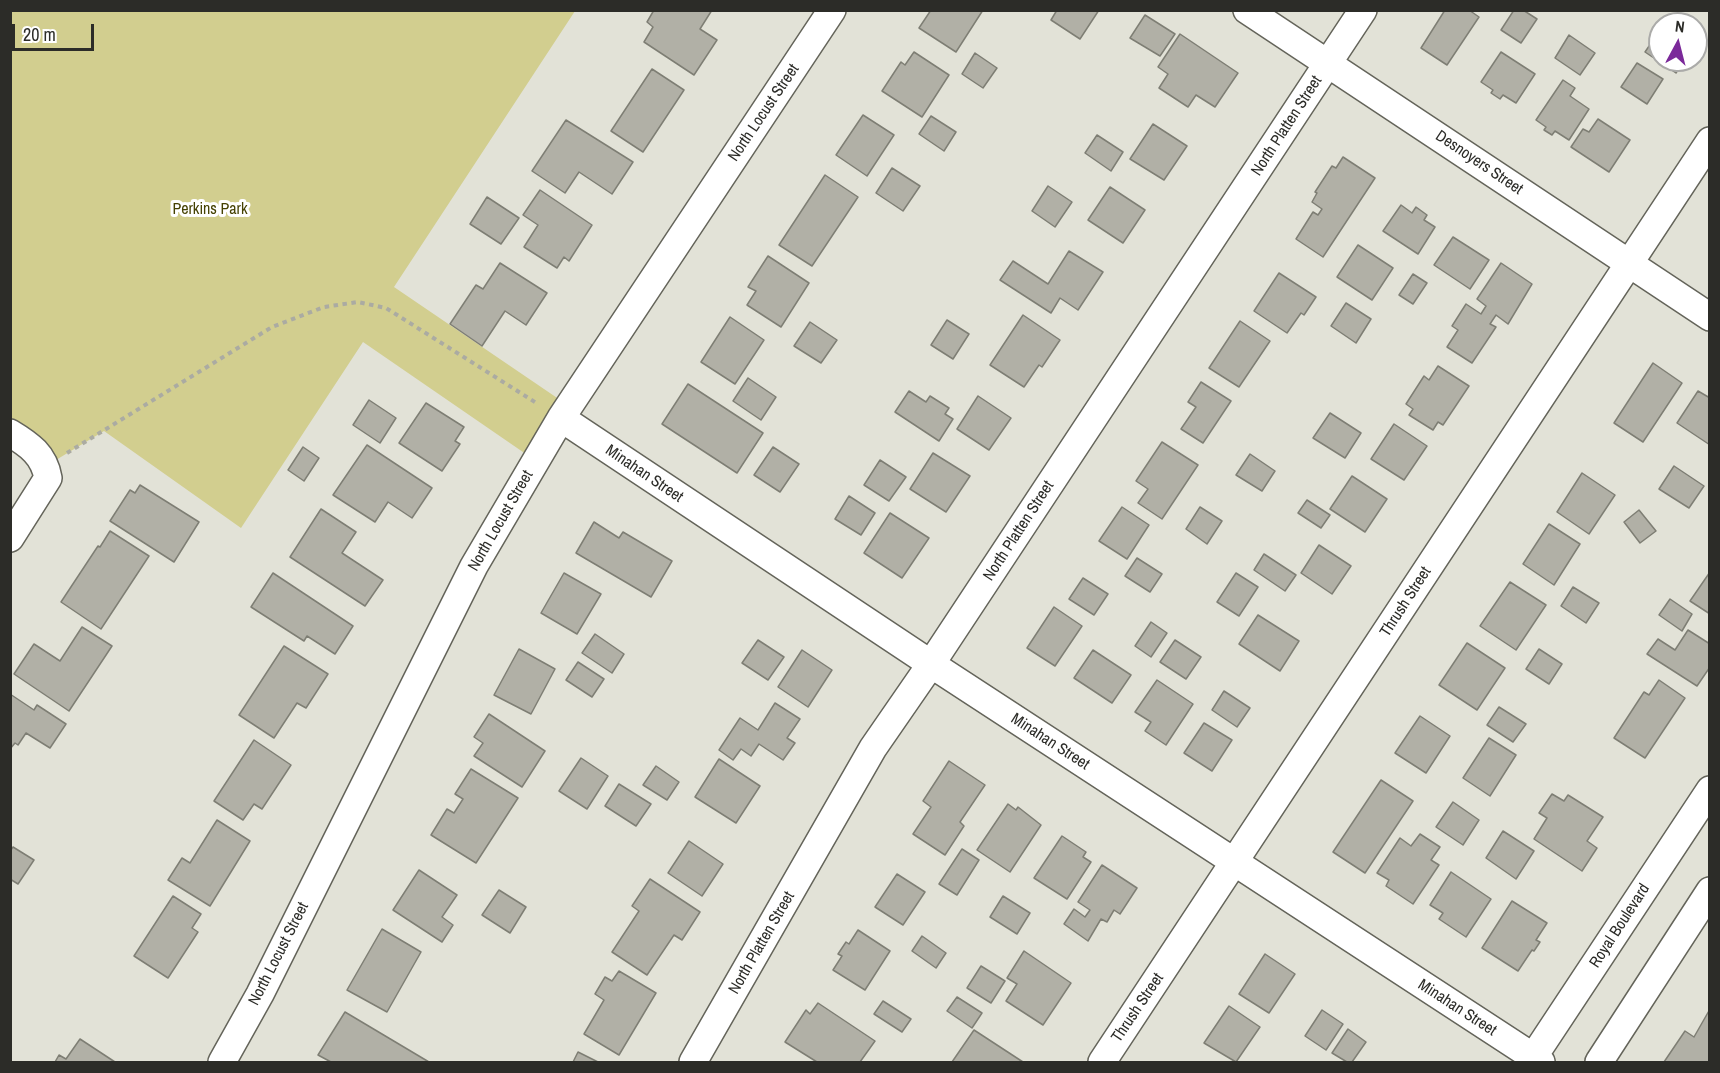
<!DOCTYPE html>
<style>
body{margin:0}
#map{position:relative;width:1720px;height:1073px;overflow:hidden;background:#e2e2d7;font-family:"Archivo Narrow",sans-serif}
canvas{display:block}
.frame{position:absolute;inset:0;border:12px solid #2c2c28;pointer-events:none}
.north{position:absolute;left:1648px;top:12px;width:60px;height:60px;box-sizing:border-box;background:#fff;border:2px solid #ababa9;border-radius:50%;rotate:7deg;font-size:16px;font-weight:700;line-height:24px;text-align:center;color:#2c2c28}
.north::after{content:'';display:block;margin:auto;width:21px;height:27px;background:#7b299a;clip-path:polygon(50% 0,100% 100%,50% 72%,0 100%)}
.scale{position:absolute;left:12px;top:24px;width:82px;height:27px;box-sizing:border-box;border:3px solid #2c2c28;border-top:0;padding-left:8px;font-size:18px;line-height:21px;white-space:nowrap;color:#2c2c28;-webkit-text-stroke:4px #fff;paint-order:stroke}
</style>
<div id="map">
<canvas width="1720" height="1073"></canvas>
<div class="frame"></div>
<div class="north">N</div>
<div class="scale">20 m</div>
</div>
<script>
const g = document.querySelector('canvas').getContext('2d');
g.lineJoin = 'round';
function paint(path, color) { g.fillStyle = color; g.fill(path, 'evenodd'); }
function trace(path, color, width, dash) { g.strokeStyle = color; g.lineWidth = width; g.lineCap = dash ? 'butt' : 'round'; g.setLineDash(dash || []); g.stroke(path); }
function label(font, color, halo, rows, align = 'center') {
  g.font = font + ' "Archivo Narrow",sans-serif'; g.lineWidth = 6; g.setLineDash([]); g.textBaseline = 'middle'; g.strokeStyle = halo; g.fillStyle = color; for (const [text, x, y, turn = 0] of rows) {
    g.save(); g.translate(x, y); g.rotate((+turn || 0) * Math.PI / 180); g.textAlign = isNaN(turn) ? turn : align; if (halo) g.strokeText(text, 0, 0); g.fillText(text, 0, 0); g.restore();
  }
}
const green = new Path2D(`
 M10 11H575L394 287 569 406 536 461 363 342 241 528 104 431 46 466 11 443Z`);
const building = new Path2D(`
 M654 10H712L700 29 717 40 694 75 644 42 653 27 647 22Z
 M931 10H983L956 52 919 28Z
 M1057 10H1099L1080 39 1051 20Z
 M1445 10H1469L1479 17 1447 65 1421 48Z
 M1514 10H1523L1537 19 1521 43 1501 30Z
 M1145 15 1175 34 1160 56 1130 38Z
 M1660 30V60H1684L1676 73 1645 52Z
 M1180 34 1238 73 1215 107 1196 95 1188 107 1159 88 1168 74 1158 67Z
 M1569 35 1595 53 1580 75 1555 58Z
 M914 52 949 75 922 117 882 91 901 62 905 65Z
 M1501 52 1535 74 1516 103 1503 95 1500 99 1491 93 1493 90 1481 82Z
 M975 53 997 68 983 88 962 74Z
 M1637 63 1663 79 1647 104 1621 87Z
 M652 69 684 90 643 152 611 131Z
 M1563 80 1575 88 1570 96 1589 109 1569 140 1555 131 1552 135 1544 130 1546 127 1536 120Z
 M863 115 894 135 867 176 836 155Z
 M931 116 956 132 944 151 919 134Z
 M1598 119 1630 140 1609 172 1571 147 1583 129 1589 132Z
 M566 120 633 162 612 194 579 172 565 193 532 171Z
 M1153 124 1187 146 1164 180 1130 159Z
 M1097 135 1123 152 1111 171 1085 153Z
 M1343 157 1375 178 1323 257 1296 239 1313 212 1318 215 1322 209 1312 202 1317 193 1315 192 1332 166 1336 168Z
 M892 168 920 186 903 211 876 193Z
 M825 175 858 197 812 266 779 245Z
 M1048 186 1072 202 1055 227 1032 211Z
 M1110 187 1145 210 1123 243 1088 220Z
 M540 190 592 225 569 261 564 257 557 268 524 247 538 225 523 215Z
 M487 197 519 218 501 244 470 224Z
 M1401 205 1412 213 1416 207 1427 215 1424 220 1435 227 1418 254 1383 231Z
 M1453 237 1489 260 1470 289 1434 265Z
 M1358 245 1393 268 1372 300 1337 277Z
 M1069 251 1103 272 1078 310 1060 298 1051 313 1000 280 1013 261 1048 284Z
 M768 256 809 283 781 327 747 305 756 291 748 287Z
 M500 263 547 293 526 325 505 311 482 346 450 324 476 285 483 289Z
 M1501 263 1532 284 1508 324 1496 315 1490 324 1496 327 1472 363 1447 347 1458 330 1452 326 1466 304 1481 314 1486 306 1477 299Z
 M1279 273 1316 297 1304 315 1301 313 1287 333 1254 311Z
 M1413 274 1427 283 1413 304 1399 295Z
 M1346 303 1371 319 1356 343 1331 326Z
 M1023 315 1060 340 1042 367 1039 365 1024 387 990 365Z
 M730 317 764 340 735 384 701 362Z
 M947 320 969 334 953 359 931 345Z
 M1240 321 1270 341 1239 387 1209 368Z
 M810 322 837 340 821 363 794 346Z
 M1653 363 1682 383 1643 442 1614 423Z
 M1438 366 1469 386 1443 425 1438 422 1433 430 1409 415 1413 409 1406 404 1424 376 1429 380Z
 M748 378 776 397 761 420 733 401Z
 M1201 382 1231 401 1203 443 1181 429 1196 407 1188 402Z
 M688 384 763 433 737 473 662 424Z
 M909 391 926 402 930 396 949 408 945 414 953 419 939 441 895 412Z
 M1698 391 1710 398V445L1677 423Z
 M978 396 1011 418 989 450 957 429Z
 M369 400 396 418 380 443 353 425Z
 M426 403 464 427 455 441 460 444 442 471 399 443Z
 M1330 413 1361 433 1345 458 1313 438Z
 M1394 424 1427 446 1404 480 1371 459Z
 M1162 442 1198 465 1162 519 1138 503 1148 489 1136 481Z
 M367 445 432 488 412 518 388 502 375 522 333 495Z
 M303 447 319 458 304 481 288 470Z
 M773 447 799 464 780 492 754 475Z
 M933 453 970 476 946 512 910 489Z
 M1250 454 1275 471 1262 491 1236 475Z
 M880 460 906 477 889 501 864 485Z
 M1674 466 1704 486 1689 508 1659 489Z
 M1582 473 1615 495 1589 534 1557 512Z
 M1352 476 1387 499 1365 532 1330 509Z
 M140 485 199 522 174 562 110 521 130 490 135 493Z
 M849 496 875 513 861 535 835 519Z
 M1307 500 1330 515 1321 528 1298 513Z
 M1122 507 1149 525 1127 559 1099 541Z
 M1200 507 1222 521 1207 544 1186 529Z
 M321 509 356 532 342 553 383 580 365 606 290 557Z
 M1639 510 1656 531 1640 543 1624 522Z
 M890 513 929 538 902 578 864 553Z
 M594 522 619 538 623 532 672 561 651 597 576 553Z
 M1549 524 1580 544 1554 585 1523 564Z
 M110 531 149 556 101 629 61 602 98 546 100 547Z
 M1319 545 1351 566 1332 594 1301 573Z
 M1264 554 1296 575 1285 591 1254 570Z
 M1137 558 1162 574 1150 592 1125 576Z
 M1710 572V614L1690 601Z
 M273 573 353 626 335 654 307 636 304 641 251 607Z
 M564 573 601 594 577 634 541 613Z
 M1236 573 1258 587 1239 616 1217 602Z
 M1083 578 1108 594 1094 615 1069 599Z
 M1510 582 1546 605 1516 650 1480 626Z
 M1573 587 1599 603 1586 623 1561 606Z
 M1670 599 1692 614 1682 631 1659 615Z
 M1054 607 1082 626 1055 666 1027 648Z
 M1258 615 1299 641 1280 671 1239 644Z
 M1151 622 1167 633 1151 657 1135 646Z
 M82 627 112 646 69 711 14 674 34 644 60 661Z
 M1688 630 1710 644V667L1697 686 1647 654 1658 639 1675 650Z
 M595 634 624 654 612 673 582 653Z
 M758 640 784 657 768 680 742 663Z
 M1175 640 1201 657 1186 679 1160 662Z
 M1467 643 1505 668 1477 710 1439 685Z
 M284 646 328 674 306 708 297 703 274 738 239 715Z
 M519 649 555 669 531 714 494 695Z
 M1539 649 1562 664 1549 684 1526 669Z
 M802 650 832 670 808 707 778 687Z
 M1093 650 1131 675 1112 703 1074 678Z
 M578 662 604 679 592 697 566 680Z
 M1157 680 1193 704 1166 745 1145 731 1151 722 1135 712Z
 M1659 680 1685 698 1645 758 1614 738 1644 692 1649 695Z
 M1224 691 1250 708 1237 727 1212 710Z
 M10 694 34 710 37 705 66 724 50 748 26 733 18 745 15 743 10 749Z
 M775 703 800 719 787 738 795 743 783 760 759 744 751 756 741 749 733 760 719 750 740 718 758 730Z
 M1499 707 1526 724 1513 742 1487 725Z
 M489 714 545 751 522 787 474 756 483 743 474 737Z
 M1420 716 1450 736 1426 773 1395 753Z
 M1204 723 1232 740 1212 771 1184 753Z
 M1489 738 1516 755 1490 796 1463 778Z
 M254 740 291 765 262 809 254 804 243 820 214 801Z
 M581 758 608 776 587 809 559 791Z
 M719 759 760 786 736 823 695 797Z
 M949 761 985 785 960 822 964 826 945 855 913 834 931 807 923 801Z
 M656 766 679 782 667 800 643 785Z
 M471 769 518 798 476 863 431 835 447 809 454 813 463 799 455 794Z
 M1381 780 1413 801 1365 873 1333 852Z
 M619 784 651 804 636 826 605 806Z
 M1552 794 1564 801 1568 795 1603 817 1587 841 1597 848 1582 871 1534 839 1547 818 1539 813Z
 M1453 802 1479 820 1463 845 1436 827Z
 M1008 804 1016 810 1018 807 1041 825 1010 872 977 850Z
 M217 820 250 841 210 906 168 880 182 858 190 863Z
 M1503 831 1534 851 1516 879 1486 858Z
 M1420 834 1440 847 1431 860 1439 865 1413 904 1386 886 1389 880 1377 873 1400 838 1411 846Z
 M1062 836 1086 852 1083 857 1091 862 1067 899 1034 878Z
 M689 841 723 864 702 896 668 873Z
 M13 847 34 860 18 884 10 879V851Z
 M962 849 979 860 957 895 939 884Z
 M1102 865 1137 888 1120 914 1114 910 1107 922 1101 919 1088 941 1064 924 1074 909 1085 917 1090 910 1078 902Z
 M419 870 457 895 442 917 453 925 442 942 393 910Z
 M1451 872 1491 899 1466 937 1439 919 1443 913 1430 905Z
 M897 874 925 892 903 925 875 907Z
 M650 879 700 912 682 940 674 935 647 975 612 952 639 911 632 906Z
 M499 890 526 907 510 933 482 915Z
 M173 896 201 914 192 928 198 932 168 978 134 956Z
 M1003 896 1030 913 1017 934 990 917Z
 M1512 901 1547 923 1536 940 1540 942 1534 951 1532 950 1518 971 1482 948Z
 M382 929 421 952 387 1012 347 990Z
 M858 930 890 951 865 990 833 970 842 956 838 954 846 942 849 944Z
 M922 936 946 953 936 968 912 951Z
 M1024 951 1071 983 1043 1025 1006 1001 1017 984 1007 978Z
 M1265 954 1295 974 1269 1013 1239 994Z
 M981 966 1005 981 991 1003 967 988Z
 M619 971 656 993 619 1055 584 1034 604 1000 595 994 605 977 612 981Z
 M957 997 982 1013 972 1028 947 1011Z
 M883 1001 911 1019 902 1032 874 1014Z
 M818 1003 875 1041 860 1062H817L785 1042 806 1010 810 1014Z
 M1229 1006 1260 1027 1236 1062 1204 1043Z
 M1710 1009V1062H1664L1685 1031 1694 1037Z
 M1322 1010 1343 1024 1326 1050 1305 1036Z
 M345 1012 429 1062H331L318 1055Z
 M1348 1029 1366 1042 1352 1062H1347L1332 1053Z
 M974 1030 1023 1062H952Z
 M80 1039 115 1062H55L59 1055 66 1059Z
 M578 1052 598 1062H573Z`);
const path = new Path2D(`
 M67 453 272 327 324 307 358 302 386 308 538 404`);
const minor = new Path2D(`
 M1247 10 1710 317
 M561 418 931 664 1541 1062
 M10 433C30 445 44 455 48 478L10 538
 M222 1062 260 994 474 566 561 418 832 10
 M693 1062 873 748 931 664 1363 10
 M1102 1062 1710 141
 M1530 1062 1710 790
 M1599 1062 1710 891`);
const streetNames = [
 ["North Locust Street",764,113,-56],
 ["North Platten Street",1287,126,-57],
 ["Desnoyers Street",1479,163,34],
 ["Minahan Street",644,474,34],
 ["North Locust Street",501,521,-60],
 ["North Platten Street",1019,531,-57],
 ["Thrush Street",1406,602,-57],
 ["Minahan Street",1050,742,33],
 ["Royal Boulevard",1620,926,-57],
 ["North Platten Street",762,943,-60],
 ["North Locust Street",279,954,-63],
 ["Thrush Street",1138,1008,-56],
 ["Minahan Street",1457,1008,33]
];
const parkNames = [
 ["Perkins Park",210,210]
];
paint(green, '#d2ce8f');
paint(building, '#b1b0a6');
trace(building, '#7e7e74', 1.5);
trace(minor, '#64645a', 30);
trace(path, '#ababa2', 4, [4.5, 4.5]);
trace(minor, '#fff', 27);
label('16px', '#2c2c28', '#fff', streetNames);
label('16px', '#454102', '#fff', parkNames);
</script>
